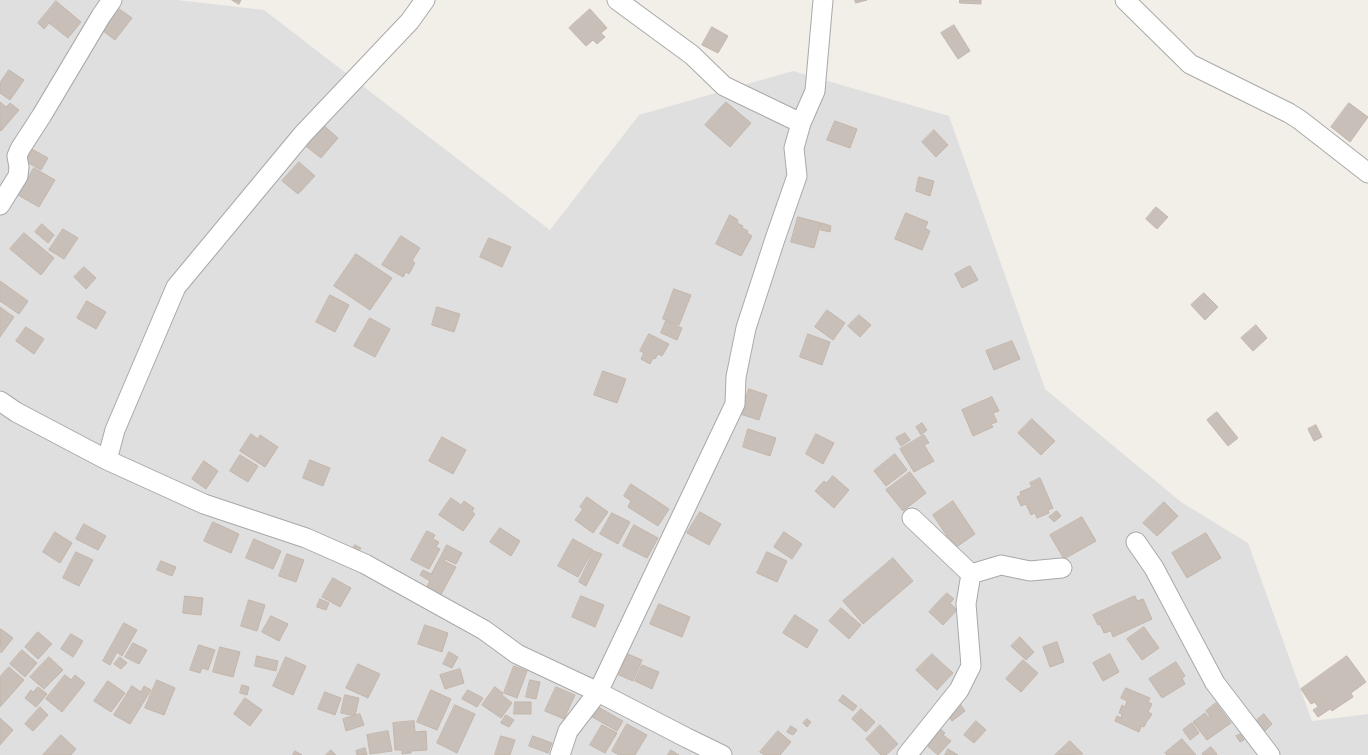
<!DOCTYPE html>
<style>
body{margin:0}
canvas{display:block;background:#f2efe9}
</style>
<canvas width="1368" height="755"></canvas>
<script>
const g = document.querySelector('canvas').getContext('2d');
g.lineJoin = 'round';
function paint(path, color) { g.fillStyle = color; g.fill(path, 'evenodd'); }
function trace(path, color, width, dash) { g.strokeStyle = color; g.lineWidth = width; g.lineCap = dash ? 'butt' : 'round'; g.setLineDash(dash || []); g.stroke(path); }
const residential = new Path2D(`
 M0 0H177L264 10 550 230 639 115 793 71 949 116 1045 389 1181 502 1248 543 1312 721 1368 714V755H0Z`);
const building = new Path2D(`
 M232 0H241L239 4Z
 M855 0H867L856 3Z
 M960 0H981V4L960 3Z
 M56 1 81 22 68 38 49 23 44 29 38 23Z
 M115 6 132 18 115 40 99 28Z
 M590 9 607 28 601 33 605 37 597 44 593 40 586 46 569 28Z
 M954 25 970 51 958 59 941 33Z
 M712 27 728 36 718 53 702 45Z
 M9 70 24 80 10 100 0 93V83Z
 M0 102 6 107 10 103 19 110 1 131 0 130Z
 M726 102 751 123 730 147 705 125Z
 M1349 103 1368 117 1350 142 1331 127Z
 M835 121 857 129 850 148 827 140Z
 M321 123 338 138 321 158 303 144Z
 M934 130 948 145 936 157 922 142Z
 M30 148 48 158 41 170 23 160Z
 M299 162 315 176 298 194 282 181Z
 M34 168 55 180 39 207 18 195Z
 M919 177 934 181 930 196 916 191Z
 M1156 207 1168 217 1157 229 1146 219Z
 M906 213 928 222 925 228 930 231 922 250 895 239Z
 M730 215 738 220 737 223 743 226 742 228 748 231 747 233 752 236 741 256 716 244Z
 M798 217 821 223 814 248 791 242Z
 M822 223 831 226 830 232 821 230Z
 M42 224 54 235 48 243 35 232Z
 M63 229 78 238 64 259 49 250Z
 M24 233 54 258 41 275 10 249Z
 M401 236 420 248 412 261 415 263 409 274 406 272 403 277 382 265Z
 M489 238 511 247 502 267 480 257Z
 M356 254 392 278 370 310 334 286Z
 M970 266 978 280 962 288 955 274Z
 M84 267 96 278 86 289 74 277Z
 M0 281 28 301 19 314 0 301Z
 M674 289 691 295 679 325 663 319Z
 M1204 293 1218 307 1205 320 1191 305Z
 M330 295 349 305 335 332 316 322Z
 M87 301 106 312 96 329 77 318Z
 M0 307 14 317 0 337Z
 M437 307 460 314 454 332 432 325Z
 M827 310 845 323 833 340 815 327Z
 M859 315 871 325 860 337 848 326Z
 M370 318 390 329 375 357 354 346Z
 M666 321 682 328 677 340 661 333Z
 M1256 325 1267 338 1253 351 1241 338Z
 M26 327 44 339 34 354 16 341Z
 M649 334 669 344 662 356 658 354 655 359 653 358 650 364 641 359 644 353 640 351Z
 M808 334 830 342 822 365 800 357Z
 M1012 341 1020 359 994 370 986 351Z
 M603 371 626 379 617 403 594 395Z
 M749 389 767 395 759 420 740 414Z
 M992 397 999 411 993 413 997 422 991 424 993 427 973 436 962 410Z
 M1217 412 1238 438 1228 446 1207 420Z
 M1032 419 1055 441 1041 455 1018 433Z
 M922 423 927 430 921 435 916 427Z
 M1316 425 1322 437 1314 441 1308 429Z
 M748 429 776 438 770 456 743 447Z
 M905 433 910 440 901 446 896 438Z
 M251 434 258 439 260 435 278 447 265 467 240 451Z
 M816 434 834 443 823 464 806 454Z
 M924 435 929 443 924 445 934 461 914 472 900 449Z
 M442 437 466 450 453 474 429 461Z
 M895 454 907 470 886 486 874 471Z
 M240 455 258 466 248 482 230 471Z
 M310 460 330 468 323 486 303 478Z
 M204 461 218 471 206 489 192 479Z
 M910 472 926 493 903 511 886 490Z
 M833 476 849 490 834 508 815 491 824 481 826 483Z
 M1040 478 1053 508 1048 510 1049 513 1037 518 1035 513 1031 515 1026 504 1021 506 1017 497 1021 495 1020 492 1032 487 1030 483Z
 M631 484 669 509 658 526 628 507 631 501 624 496Z
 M587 497 608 512 593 533 575 520 583 509 580 507Z
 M451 498 461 505 464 501 474 508 472 512 475 514 463 531 439 515Z
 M953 501 975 534 955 548 933 515Z
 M1164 502 1178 516 1157 536 1143 523Z
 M1057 511 1061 516 1054 522 1049 517Z
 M700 512 721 524 709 545 687 533Z
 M612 513 630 522 618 544 600 534Z
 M1082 517 1096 541 1064 559 1050 535Z
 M213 522 239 534 231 553 204 541Z
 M84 524 106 536 98 550 76 539Z
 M634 525 658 538 647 558 623 546Z
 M500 528 520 541 511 556 490 542Z
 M427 531 435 535 433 539 439 542 436 547 440 549 429 569 411 560Z
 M55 532 72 543 60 563 43 552Z
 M784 532 802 544 792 559 774 547Z
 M1206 533 1221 558 1187 578 1172 553Z
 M254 539 281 551 273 569 246 558Z
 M573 539 593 550 578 577 558 566Z
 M355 545 361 548 356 555 351 552Z
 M447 545 462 553 456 564 445 559 444 561 456 567 438 600 424 592 430 581 420 575 423 570 431 574Z
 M594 551 602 554 586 586 579 582Z
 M76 552 93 560 79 586 63 578Z
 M767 552 787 561 777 582 757 573Z
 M287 554 304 560 296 582 279 576Z
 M893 558 913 581 863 624 843 601Z
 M161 561 176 567 172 576 157 570Z
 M333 578 351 588 340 607 322 597Z
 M947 593 954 599 950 603 957 610 943 625 929 612Z
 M185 596 203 598 201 615 183 613Z
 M581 596 604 605 595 627 572 617Z
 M1135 596 1137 601 1143 599 1152 619 1113 637 1111 631 1104 633 1100 624 1098 625 1093 615Z
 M320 599 329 603 326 610 317 607Z
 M249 600 265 605 257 631 241 626Z
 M659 604 690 617 682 637 650 624Z
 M841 608 861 625 849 639 829 621Z
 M795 615 818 630 807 648 783 633Z
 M271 616 288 624 279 641 262 632Z
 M124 623 137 630 122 656 117 652 110 665 103 661Z
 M425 625 448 633 442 652 418 644Z
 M1144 627 1159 648 1142 660 1127 639Z
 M1 629 13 638 1 653 0 631Z
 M38 632 52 644 38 659 25 647Z
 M71 634 83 641 73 657 61 649Z
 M1020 637 1034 652 1026 660 1011 646Z
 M1057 642 1064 662 1050 667 1043 647Z
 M133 643 147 650 139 664 125 657Z
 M199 645 215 650 208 670 202 668 200 673 190 670Z
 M220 647 240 652 233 677 213 672Z
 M22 650 37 663 25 677 10 664Z
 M449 652 458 657 452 668 443 664Z
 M628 654 642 660 633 681 619 675Z
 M932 654 953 673 937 690 916 670Z
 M1110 654 1119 672 1103 681 1093 663Z
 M257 656 278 661 276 671 255 666Z
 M1347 656 1366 682 1351 693 1353 697 1332 711 1330 709 1318 717 1313 710 1318 707 1315 702 1311 704 1301 689Z
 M49 657 63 670 44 689 30 677Z
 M120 657 127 663 121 669 114 664Z
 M286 657 306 666 293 695 273 686Z
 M1023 660 1038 673 1021 692 1006 679Z
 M1176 662 1185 676 1182 678 1185 684 1162 698 1149 679Z
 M358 664 380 674 368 698 346 688Z
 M642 665 659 672 652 689 635 681Z
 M514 666 527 671 517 698 504 693Z
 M9 667 24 680 0 707V677Z
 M460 669 464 683 445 689 440 675Z
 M65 675 71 680 75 675 85 683 62 712 46 699Z
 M157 680 175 688 164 715 145 708Z
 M530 680 540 682 536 699 526 697Z
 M108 681 125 693 111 712 94 701Z
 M242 685 249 687 247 695 240 693Z
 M132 686 141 692 144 686 151 690 130 724 114 715Z
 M38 687 47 694 36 707 25 698 31 690 33 692Z
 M495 687 503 693 502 695 512 703 501 718 482 705Z
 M556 687 575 695 564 719 545 711Z
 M1126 688 1150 698 1148 702 1152 704 1148 712 1152 714 1149 719H1148L1144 727 1141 726 1139 732 1115 721 1117 716 1121 718 1122 714 1119 713 1122 705 1125 707 1127 701 1121 698Z
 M431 690 451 699 437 730 417 722Z
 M468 690 483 698 477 707 462 699Z
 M325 692 341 698 335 715 318 709Z
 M345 695 359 698 355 716 341 713Z
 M843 695 857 706 853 711 839 701Z
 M245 698 262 710 250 726 234 714Z
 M958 701 965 711 952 721 944 710Z
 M515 702H531V714H514Z
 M1216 703 1231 723 1207 740 1193 722 1205 713 1208 717 1210 716 1206 711Z
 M593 704 623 721 617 731 587 714Z
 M455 705 475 714 457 753 437 743Z
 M40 707 48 715 33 731 25 724Z
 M861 709 875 722 866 732 852 719Z
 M360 714 364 725 346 731 343 719Z
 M1264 714 1272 724 1265 731 1256 721Z
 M506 715 514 720 509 727 501 723Z
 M0 718 13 730 0 745Z
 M807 719 811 722 807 727 803 723Z
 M414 721 415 732 426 731 427 750 411 751V753L402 754V750H395L393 723Z
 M976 721 986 730 974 743 964 735Z
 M1192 723 1199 733 1190 740 1183 730Z
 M627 724 647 735 635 755H619L612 751Z
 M602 725 617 733 605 753 590 745Z
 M880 725 898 744 886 755H881L866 739Z
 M791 726 797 730 793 735 787 732Z
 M938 727 945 733 943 735 951 741 938 755 924 743Z
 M388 731 392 751 370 754 367 735Z
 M778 731 791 742 780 755H764L760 752Z
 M1241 734 1244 740 1240 742 1236 736Z
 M61 735 76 749 71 755H43Z
 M501 736 515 740 510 755H495Z
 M533 736 552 743 548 753 529 746Z
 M1182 739 1196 755H1167L1165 753Z
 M1070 741 1083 754 1055 755Z
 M1211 747 1217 754 1215 755H1203L1202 754Z
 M365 748 367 755H357L356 751Z
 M948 749 958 755H945Z
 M331 750 336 755H326Z
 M671 750 679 755H668Z
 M295 751 302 755H293Z`);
const minor = new Path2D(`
 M617 0 692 55 724 86 801 123
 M1125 0 1190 64 1289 113 1300 120 1368 173
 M0 205 18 176 19 167 17 156 20 149 42 115 101 16 112 0
 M0 401 16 412 107 460 204 504 306 538 365 564 484 630 517 654 598 692 687 738 722 755
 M107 460 115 430 176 287 303 134 410 21 425 0
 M912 518 971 574 1001 565 1030 571 1062 568
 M1136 542 1154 568 1215 683 1270 755
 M560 755 568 731 598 692 735 404 736 377 746 328 775 239 797 176 794 148 801 123 815 91 823 0
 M907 755 959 690 971 666 966 604 971 574`);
paint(residential, '#e0dfdf');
paint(building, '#c7bfb8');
trace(building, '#c4b6ab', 1);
trace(minor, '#a9a9a9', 21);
trace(minor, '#fff', 19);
</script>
